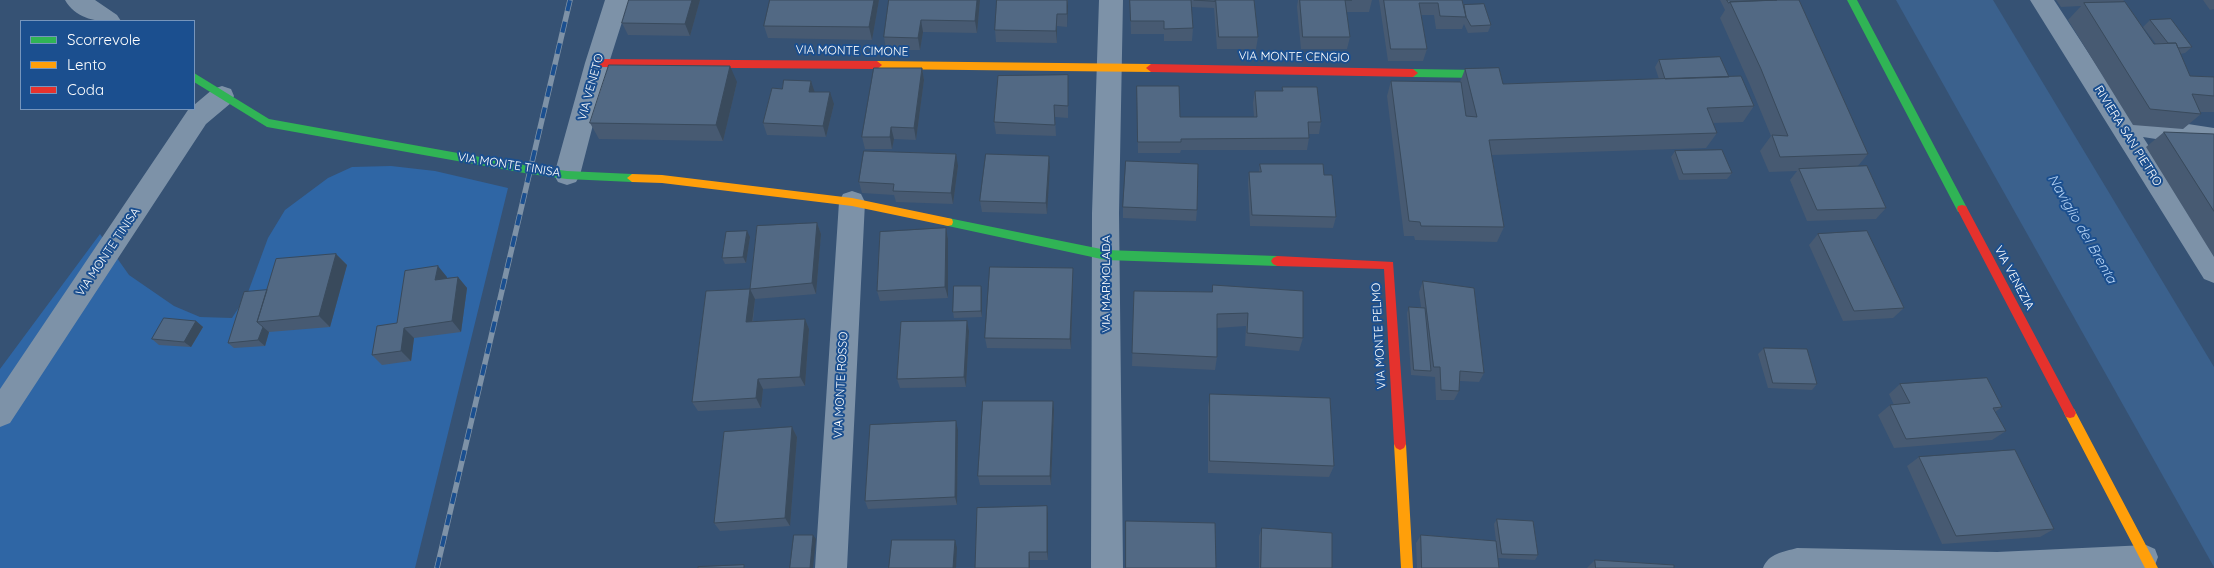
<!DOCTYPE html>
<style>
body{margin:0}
#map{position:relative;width:2214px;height:568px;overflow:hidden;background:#365274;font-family:Quicksand,sans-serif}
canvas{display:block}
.legend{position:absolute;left:20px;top:20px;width:175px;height:90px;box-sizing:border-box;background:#1b4f8f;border:1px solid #7695bc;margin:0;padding:6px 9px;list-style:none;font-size:15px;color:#fff}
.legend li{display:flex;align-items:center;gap:10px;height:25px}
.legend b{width:25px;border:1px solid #7695bc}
</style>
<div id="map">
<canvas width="2214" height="568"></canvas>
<ul class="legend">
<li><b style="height:6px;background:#30b455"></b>Scorrevole</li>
<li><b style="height:6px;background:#ff9f0a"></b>Lento</li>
<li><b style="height:6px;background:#e5322d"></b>Coda</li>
</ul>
</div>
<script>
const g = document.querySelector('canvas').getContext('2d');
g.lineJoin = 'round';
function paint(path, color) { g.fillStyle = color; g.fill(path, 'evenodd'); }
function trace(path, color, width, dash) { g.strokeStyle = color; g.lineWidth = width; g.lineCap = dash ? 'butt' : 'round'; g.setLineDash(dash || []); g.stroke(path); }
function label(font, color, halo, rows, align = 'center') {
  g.font = font + ' Quicksand,sans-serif'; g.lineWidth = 4; g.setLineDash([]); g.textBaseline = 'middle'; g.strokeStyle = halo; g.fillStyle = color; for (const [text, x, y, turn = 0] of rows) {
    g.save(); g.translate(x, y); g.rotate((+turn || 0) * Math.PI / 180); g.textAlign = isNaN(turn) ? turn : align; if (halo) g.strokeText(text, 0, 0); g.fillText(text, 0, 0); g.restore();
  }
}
const green = new Path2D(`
 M391 166 435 171 508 188 415 568H0V369L100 234 129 275 174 306 200 317 232 318 247 295 268 238 285 210 328 178 352 167Z`);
const water = new Path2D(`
 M1896 0H1993L2214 367V567Z`);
const lane = new Path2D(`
 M2146 545 2155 549 2158 557 2155 565 2148 568H1763C1769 553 1783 552 1797 548L1997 552Z`);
const street = new Path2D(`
 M65 0H95L117 15 121 21C100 22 77 21 65 0Z
 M605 0H629L609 63 580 175 576 182 567 185 558 182 554 175 585 63Z
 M1099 0H1123L1119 213 1123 568H1091L1092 213Z
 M2030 0H2054L2129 115 2214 128V148L2143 137 2214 248V283L2204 279Z
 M222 86 231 89 234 96 231 103 206 124 10 423 0 427V389L188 110 194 109V105L213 89Z
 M852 191 861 194 865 202 847 568H815L839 202 843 194Z`);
const fast = new Path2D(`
 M1847 0H1857L1966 206 1967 209 1966 212H1958Z
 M1413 69 1479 70 1484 74 1479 78 1413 77 1408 73Z
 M194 73 269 119 530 166 567 171 632 174 637 178 632 182 567 179 530 174 267 127 194 82Z
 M948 218 1106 250 1277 256 1281 258 1283 261 1281 264 1277 266 1106 260 948 226 944 225 943 222 944 219Z`);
const slow = new Path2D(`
 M877 61 1151 64 1156 68 1151 72 877 69 872 65Z
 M632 174 662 175 852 198 948 218 952 219 953 222 952 225 948 226 852 206 662 183 632 182 627 178Z
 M2070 408 2074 409 2158 568H2145L2066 417 2064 413 2066 409Z
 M1400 438 1404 440 1406 444 1413 568H1401L1394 444 1396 440Z`);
const jam = new Path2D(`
 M597 59 877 61 882 65 877 69 597 67 592 63Z
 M1151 64 1413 69 1418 73 1413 77 1151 72 1146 68Z
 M1962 205 1966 206 2074 409 2076 413 2074 417 2070 418 2066 417 1957 209 1958 206Z
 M1277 256 1393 262 1406 444 1404 448 1400 450 1396 448 1394 444 1384 269 1277 266 1273 264 1271 261 1273 258Z`);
const rail = new Path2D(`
 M437 568 570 0`);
const wall = new Path2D(`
 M700 0 690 36 628 35 622 23Z
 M879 0 872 40 768 38 764 26Z
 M889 0H980L977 33 923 32 920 50H886L884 37Z
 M997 0H1068L1067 27 1057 26V43L996 42 995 30Z
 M1130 0H1254L1258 37 1256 49H1217L1214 8 1191 7 1193 28 1192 41H1164V34H1131Z
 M1298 0H1372L1369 12H1346L1350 37 1347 49H1301L1297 7Z
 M1379 0H1462L1464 5 1491 25 1488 32 1468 33 1464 24 1462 29H1436L1434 15H1421L1427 49 1423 61H1388Z
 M1720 0H1799L1868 154 1857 167 1886 208 1876 219 1807 221 1790 180 1797 171 1769 172 1760 151 1771 136 1750 85 1720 18 1725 10Z
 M2056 0H2124L2123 2 2106 3 2154 44H2156L2143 27 2150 20 2192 47 2185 53 2180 54 2190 76 2214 77V112H2200L2201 114 2183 129 2133 125 2068 20 2081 6 2061 7Z
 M2203 0H2214V9L2210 10Z
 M1659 60 1729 77 1754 106 1743 122 1713 123 1717 133 1706 148 1492 155 1504 227 1497 242 1415 240 1414 236H1404L1387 96 1391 81 1460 82 1465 69 1503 84 1659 79 1655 67Z
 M922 68 924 80 916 140 894 139 892 149H865L862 137Z
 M737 82 723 141 599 139 590 123Z
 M1137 86 1180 117H1254L1253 103 1255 91H1282V87L1321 122 1319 134H1309V138L1307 150H1181L1180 153H1138Z
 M1068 87V118L1055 117 1056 136 996 134 994 122Z
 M815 92 834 104 826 137 767 135 763 123Z
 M2164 132 2214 134V257L2146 147Z
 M1675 151 1732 173 1727 179 1679 180 1671 157Z
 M1260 164 1336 217 1333 228 1250 226 1248 183 1249 172H1259Z
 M958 166 953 204 896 202 894 195 862 193 859 182Z
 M1050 167 1047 214 982 212 980 201Z
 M1123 207 1197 210 1196 221 1123 218Z
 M817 223 821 234 816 294 755 299 753 322 805 319 809 329 805 386 763 389 761 408 698 411 692 402 750 289Z
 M946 228 948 239V298L880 301 877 291Z
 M1818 234 1904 308 1893 318 1843 321 1809 245Z
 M750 237 746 263 725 264 722 258Z
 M336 254 347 265 330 327 269 332 265 346 234 348 228 343 267 291Z
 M1073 268V279L1071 349 987 348 985 338Z
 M447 277 446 278 458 277 467 288 461 332 414 338 411 361 382 365 372 355 397 323Z
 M1423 281 1484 373 1479 382 1460 381 1459 391 1454 400H1436L1435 377 1411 375 1407 313 1409 307H1421L1419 292Z
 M1134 291 1212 292 1303 338 1299 351 1245 346 1246 326 1217 328V357L1215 370 1132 366Z
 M982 292V317L954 318 953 312Z
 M196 321 203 327 191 347 159 345 152 339Z
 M967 321 969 331 966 387 900 388 897 379Z
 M1764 348 1817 384 1812 390 1768 388 1758 354Z
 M1900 384 2002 407 1995 412 2006 431 1992 440 1894 448 1878 415 1890 405H1894L1889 394Z
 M1210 394 1334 466 1329 477 1208 473V407Z
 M1054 410 1051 485H980L978 476Z
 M792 427 797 437 790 526 720 531 714 523Z
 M958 430 957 505 868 509 865 501Z
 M1919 457 2054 529 2040 537 1942 544 1907 466Z
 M1047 506 1048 514V560H1030L975 568Z
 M1497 519 1538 555 1535 560 1498 558 1496 543 1499 568H1417L1416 543 1421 535 1496 541 1494 524Z
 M1262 528 1332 568H1259V536Z
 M1595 560 1674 568H1587Z`);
const shadedWall = new Path2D(`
 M692 0H700L690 36 685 24Z
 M874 0H879L872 40 869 27Z
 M977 0H980L977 33 975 21Z
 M1067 0 1068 6 1067 27Z
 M1057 14V43L1056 31Z
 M921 20 923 32 920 50 918 38Z
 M730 66 737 82 723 141 716 125Z
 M922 68 924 80 916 140 914 128Z
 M811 81 815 93 809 92Z
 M830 92 834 104 826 137 823 126Z
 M891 127 894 139 892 149 890 137Z
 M956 154 958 166 953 204 951 193Z
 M1049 156 1050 167 1047 214 1046 203Z
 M817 223 821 234 816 294 812 283Z
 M946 228 948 239V298L945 287Z
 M747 231 750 237 746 263 743 257Z
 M336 254 347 265 330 327 319 316Z
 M438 266 447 277 445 290 435 280Z
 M1073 268V279L1071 349 1070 339Z
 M458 277 467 288 461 332 452 321Z
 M981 286 982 292V317L981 311Z
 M750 289 755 299 751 332 746 322Z
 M805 319 809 329 805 386 800 377Z
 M196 321 203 327 191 347 184 342Z
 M967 321 969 331 966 387 964 377Z
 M263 327 269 332 265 346 258 340Z
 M404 328 414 338 411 361 401 351Z
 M758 379 763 389 761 408 756 398Z
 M1053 401 1054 410 1051 485 1050 476Z
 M956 421 958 430 957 505 955 497Z
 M792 427 797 437 790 526 785 518Z
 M1047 506 1048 514V560L1047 552Z
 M813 535 816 539 813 568H810Z
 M955 540 957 548 956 568H953Z
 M1029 552 1030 560V568H1029Z`);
const building = new Path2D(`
 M629 0H692L685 24 622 23Z
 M770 0H874L869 27 764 26Z
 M889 0H977L975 21 921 20 918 38 884 37Z
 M997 0H1067V14H1057L1056 31 995 30Z
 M1130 0H1191L1193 28 1164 29V21H1131Z
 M1194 0H1215V1Z
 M1216 0H1254L1258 37H1219Z
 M1300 0H1352H1345L1350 37H1303Z
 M1384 0H1462L1466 17 1440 16 1438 3H1419L1427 49H1391Z
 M1727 0H1777L1730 2 1729 3Z
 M1777 0H1799L1868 154 1780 157 1772 135 1788 136 1761 69 1730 2Z
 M2125 2 2154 44 2176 43 2190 76 2214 77V96L2192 94 2201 114 2150 109 2084 3Z
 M1484 4 1491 25 1471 26 1466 17 1464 5Z
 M2171 19 2192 47 2178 48 2176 43H2168L2150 20Z
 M1720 57 1729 77 1665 79 1659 60Z
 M609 65 730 66 716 125 590 123Z
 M874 68H922L914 128 891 127 890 137H862Z
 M1499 68 1503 84 1741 76 1754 106 1707 108 1717 133 1489 140 1504 227 1421 226 1420 222 1409 221 1391 81 1461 82 1466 116 1477 117 1465 69Z
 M1068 75V106L1054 105 1055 125 994 122 998 76Z
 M784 80 811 81 809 92H830L823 126 763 123 772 88 782 89Z
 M1137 86H1179L1180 117H1257L1255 91H1283L1282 87H1317L1321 122H1308L1309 138 1181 139V142H1138Z
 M2164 132 2214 134V211Z
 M1722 150 1732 173 1683 174 1675 151Z
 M864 151 956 154 951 193 893 191 894 184 859 182Z
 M986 154 1049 156 1046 203 980 201Z
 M1126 161 1198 164 1197 210 1123 207Z
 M1260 164H1323L1324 175H1332L1336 217 1252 215 1249 172H1261Z
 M1867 166 1886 208 1817 210 1799 169Z
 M817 223 812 283 750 289 746 322 805 319 800 377 758 379 756 398 692 402 706 291 750 289 757 226Z
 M946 228 945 287 877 291 880 232Z
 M747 231 743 257 722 258 726 232Z
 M1867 231 1904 308 1854 311 1818 234Z
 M336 254 319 316 257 322 276 259Z
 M438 266 435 280 458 277 452 321 404 328 401 351 372 355 377 326 397 323 405 271Z
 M990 267 1073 268 1070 339 985 338Z
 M1423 281 1474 288 1484 373 1460 371 1459 391 1441 390 1440 367H1434Z
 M1213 285 1303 291V338L1247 333 1248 313 1217 314V357L1132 353 1134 291 1212 292Z
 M954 286H981V311L953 312Z
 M267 290 257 322 263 327 258 340 228 343 244 292Z
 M1409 307 1425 308 1431 371 1414 370Z
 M164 318 196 321 184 342 152 339Z
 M967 321 964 377 897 379 901 322Z
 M1764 348 1807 349 1817 384 1773 383Z
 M1987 378 2002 407 1993 408 2006 431 1906 439 1890 405 1910 403 1900 384Z
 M1210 394 1330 398 1334 466 1210 461Z
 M983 401H1053L1050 476H978Z
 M956 421 955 497 865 501 870 425Z
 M792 427 785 518 714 523 724 432Z
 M2015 450 2054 529 1956 536 1919 457Z
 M1047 506V552H1029V568H975L977 508Z
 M1497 519 1533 521 1538 555 1502 554Z
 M1126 521 1215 523 1216 568H1126Z
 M1262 528 1332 533V568H1261Z
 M794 535H813L810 568H790Z
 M1421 535 1496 541 1499 568H1422Z
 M892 540H955L953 568H889Z
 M1595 560 1674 565V568H1596Z
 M744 565V568H698V567Z`);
const streetNames = [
 ["VIA MONTE CIMONE",852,51,1],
 ["VIA MONTE CENGIO",1294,57,1],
 ["VIA VENETO",591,87,-75],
 ["RIVIERA SAN PIETRO",2128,136,58],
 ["VIA MONTE TINISA",509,165,9],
 ["VIA MONTE TINISA",108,252,-56],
 ["VIA VENEZIA",2014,278,62],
 ["VIA MARMOLADA",1106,284,-90],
 ["VIA MONTE PELMO",1379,336,-93],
 ["VIA MONTE ROSSO",841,385,-87]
];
const waterNames = [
 ["Naviglio del Brenta",2082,229,60]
];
paint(green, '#2f66a5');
paint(water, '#3b618d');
paint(lane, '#7d92a8');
paint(street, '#7d92a8');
paint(fast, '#30b455');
paint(slow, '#ff9f0a');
paint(jam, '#e5322d');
trace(rail, '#7e92a7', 5.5);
trace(rail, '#1b4f8f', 4, [11]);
paint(wall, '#475a72');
paint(shadedWall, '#394a5c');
paint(building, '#526984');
trace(building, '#394a5c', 1);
label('12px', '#fff', '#1b4f8f', streetNames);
label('italic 14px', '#b5d3f5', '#1b4f8f', waterNames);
</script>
